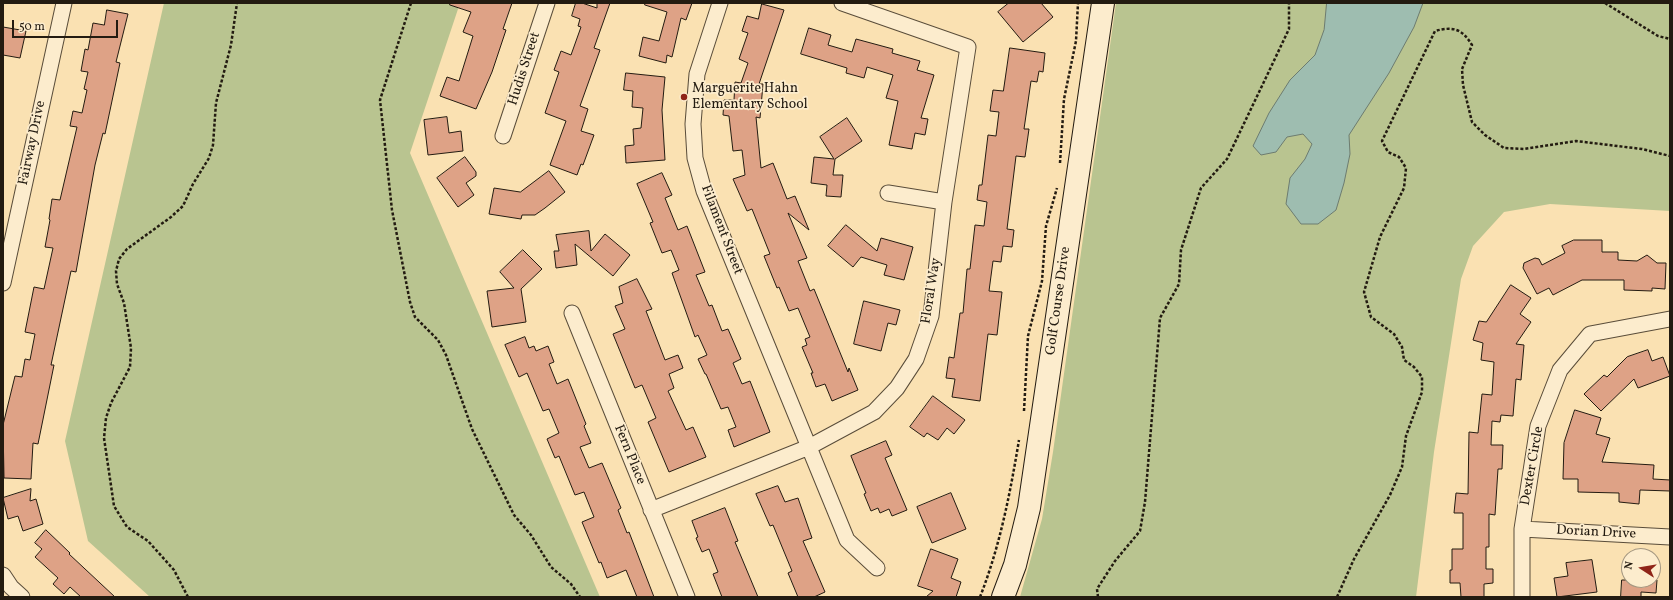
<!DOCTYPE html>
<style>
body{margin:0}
#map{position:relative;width:1673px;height:600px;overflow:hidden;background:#fae1b2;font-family:Vollkorn,serif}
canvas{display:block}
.frame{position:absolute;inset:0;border:4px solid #231b11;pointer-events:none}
.north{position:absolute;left:1621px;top:548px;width:40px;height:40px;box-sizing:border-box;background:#fceccd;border:1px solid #a59882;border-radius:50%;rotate:282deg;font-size:11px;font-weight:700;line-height:16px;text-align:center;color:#231b11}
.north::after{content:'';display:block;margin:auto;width:14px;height:18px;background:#8f2418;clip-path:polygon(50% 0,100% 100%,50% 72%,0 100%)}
.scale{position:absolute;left:12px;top:20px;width:106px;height:18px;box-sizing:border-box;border:2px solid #231b11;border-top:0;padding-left:5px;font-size:12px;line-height:14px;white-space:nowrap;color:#231b11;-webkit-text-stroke:3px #fceccd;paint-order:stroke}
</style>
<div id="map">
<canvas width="1673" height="600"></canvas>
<div class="frame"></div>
<div class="north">N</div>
<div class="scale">50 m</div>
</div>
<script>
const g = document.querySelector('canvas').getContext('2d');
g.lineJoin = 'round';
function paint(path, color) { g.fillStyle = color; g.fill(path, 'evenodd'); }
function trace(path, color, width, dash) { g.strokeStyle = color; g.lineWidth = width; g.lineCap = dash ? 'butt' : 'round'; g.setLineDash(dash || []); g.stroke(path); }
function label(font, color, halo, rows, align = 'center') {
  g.font = font + ' Vollkorn,serif'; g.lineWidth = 3.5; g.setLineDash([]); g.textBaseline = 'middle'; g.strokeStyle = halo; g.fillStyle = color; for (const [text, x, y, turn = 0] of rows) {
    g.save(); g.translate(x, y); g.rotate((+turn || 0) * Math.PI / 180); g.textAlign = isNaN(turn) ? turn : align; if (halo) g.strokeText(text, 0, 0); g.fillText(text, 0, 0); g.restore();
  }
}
const green = new Path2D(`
 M164 3H460L410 153 600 597H150L88 541 65 441Z
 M1116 3H1670V211L1550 204 1504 212 1473 246 1461 279 1434 452 1416 597H1020L1042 519 1053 452Z`);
const water = new Path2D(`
 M1327 3H1423L1414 27 1389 73 1349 135 1350 154 1344 183 1336 210 1318 224H1301L1286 204 1290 178 1305 159 1312 144 1303 134 1287 137 1276 152 1261 155 1253 146 1269 113 1290 80 1315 55 1324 30Z`);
const building = new Path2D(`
 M450 3H512L503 29 506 30 492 72 476 109 440 96 447 77 459 81 473 36 463 32 471 12 450 5Z
 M576 3H582L597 8V3H610L594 48 600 50 580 106 588 109 581 131 594 135 583 165 581 164 577 175 550 165 566 121 545 113 559 72 554 70 561 51 571 55 581 27 578 26 580 19 572 16Z
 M645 3H692L686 20 681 18 672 57 667 55 666 63 639 56 643 37 659 41 667 12 645 5Z
 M1009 3H1041L1053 17 1023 42 998 12Z
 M762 4 784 10 759 84H763L760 118 756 117 761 168 773 163 787 199 795 196 809 230 788 213 807 258 798 261 810 291 814 289 848 372 849 368 858 390 832 401 825 384 816 387 811 373H813L802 347 807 345 805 339 810 337 798 308 789 311 779 287 777 288 764 256 770 254 752 209 747 211 733 179 745 175 742 150 733 151 729 116 723 115 724 100H734L735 82 741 83 748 63 739 59 748 33 742 31 747 16 758 19Z
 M107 10 128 14 116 62 120 63 105 134 103 133 95 165 76 272 71 271 51 365H54L38 444 33 443 31 479 4 478 3 425 15 376 22 377 25 359 30 360 35 334 25 332 34 287 44 289 53 248 45 247 50 220 49 219 52 199 60 200 77 127 70 126 73 111 82 113 87 90 84 89 88 72 81 71 85 49 88 50 93 23 104 25Z
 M3 27 26 31 20 58 3 55Z
 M809 28 831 35 828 45 852 52 856 39 893 49 892 53 920 61 917 70 934 75 921 118 928 119 925 135 915 133 912 149 889 145 898 101 886 98 893 75 867 67 864 78 846 73 847 68 801 54Z
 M1010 48 1045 53 1043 72 1039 71 1037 82 1031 81 1024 129H1029L1025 157 1016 156 1007 229 1014 230 1012 247 1003 246 1001 262 993 261 989 291 1002 292 997 335 988 334 980 401 952 397 955 379 946 378 949 357 954 358 960 313H963L967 269H970L975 225 984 226 987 202 977 200 979 185H982L988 135 996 136 999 112 990 111 993 90 1003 91Z
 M626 73 665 77 662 110 665 160 626 163 625 146 634 145 633 129 641 128 643 108 632 107 633 91 624 90Z
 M447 117 449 133 461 131 463 151 428 155 424 120Z
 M847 118 862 141 835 159 833 175H843L841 197 826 196 827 185 811 183 814 157 834 159 820 137Z
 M465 157 476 172V176L466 183 474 195 458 207 437 178Z
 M549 171 565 192 545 208 535 215H522L521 219 489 214 494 188 520 192Z
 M662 173 672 195 665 198 678 230 687 226 705 272 696 275 709 306 712 305 722 331 728 329 741 359 733 363 742 384 750 381 770 432 734 447 728 430 736 427 728 407 721 409 706 374H705L698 359 707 355 698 335 695 337 672 273 679 270 671 250 662 253 650 223 653 222 637 184Z
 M846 225 877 251 881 238 913 247 904 280 884 275 887 265 861 257 853 267 828 246Z
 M589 231 591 251 605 234 630 255 613 276 575 244 577 265 556 268 554 251H559L556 235Z
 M1574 240H1602V252H1618V260L1637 261 1647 255 1657 263H1666L1665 289 1652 288V291L1624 290V280H1582L1553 295 1549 288 1537 294 1523 268 1524 263 1535 258 1539 259 1542 265 1565 253 1562 246Z
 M523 250 542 269 521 289 526 322 492 327 487 291 514 288 500 272Z
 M637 279 652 309 646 311 665 360 678 355 683 368 669 374 674 388 668 391 686 430 693 427 706 457 669 472 648 422 656 418 642 385 635 388 613 334 625 329 615 306 623 303 619 287Z
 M1511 285 1531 298 1520 314 1531 322 1516 344 1524 345 1521 380 1516 379 1513 416 1501 415 1500 422 1492 421 1491 445H1503L1502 469H1498L1495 515 1489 514V547H1486V569H1493V583L1484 584V597H1461L1460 583H1450V570H1452V549H1463V513H1454L1456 493 1468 494 1469 432 1478 433 1482 394 1492 395 1494 362 1481 360 1483 343 1473 340 1479 321 1486 322Z
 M864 301 900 310 896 325 888 323 881 351 854 344Z
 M525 337 529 348 534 346 536 351 548 346 554 362 549 364 557 384 568 379 586 424 584 426 591 443 580 447 589 468 602 463 621 508 618 510 627 533 629 532 654 597H637L626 570 607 578 601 562 599 563 582 522 594 517 584 492 575 495 559 456 555 458 547 439 559 433 549 409 543 411 527 373 519 377 505 345Z
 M1648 350 1652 361 1663 357 1670 376 1638 388 1634 379 1601 411 1584 394 1604 375 1607 377 1627 357Z
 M933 396 965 420 954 434 947 428 938 440 927 433 924 437 910 427Z
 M1575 410 1601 418 1596 434 1610 438 1602 462 1654 465 1653 479 1670 480V491L1640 490 1639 504 1619 502V493L1578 492V479H1563L1564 443Z
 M886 441 892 455 885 458 907 510 892 516 889 509 880 513 878 508 871 511 864 494 866 493 851 456Z
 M778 486 785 502 798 498 812 538 803 541 825 592 814 597H798L788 573 792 571 773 525 770 526 756 494Z
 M31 489 30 501 36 499 43 524 23 531 18 516 8 519 3 498Z
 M951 493 966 529 932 543 917 507Z
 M725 508 738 541 735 542 758 597H722L713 574 718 572 709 549 702 552 696 538 698 537 692 521Z
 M46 530 70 553 69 554 115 597H81L70 587 64 594 53 584 58 578 35 557 42 549 35 543Z
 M931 549 958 559 951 578 961 582 956 597H926L933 591 918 586Z
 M1592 560 1597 592 1557 597 1554 578 1568 576 1566 563Z
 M1622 580H1657L1656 593 1641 592V597H1621Z`);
const path = new Path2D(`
 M411 3 380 100 392 210 410 302 415 317 438 340 446 355 472 429 514 515 531 535 551 567 571 584 580 597
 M1605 3 1658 36 1670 39
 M1060 163 1064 99 1076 41 1078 3
 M1024 411 1028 336 1042 281 1046 226 1057 188
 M188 597 174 570 148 541 127 527 114 506 104 438 106 418 111 403 130 367 131 348 124 303 117 284 116 271 119 259 127 249 171 217 183 206 193 184 209 158 213 145 216 103 231 45 237 3
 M980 597C1000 546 1010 494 1019 440
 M1098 597 1097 589 1115 561 1140 531 1145 502 1160 318 1179 284 1181 250 1201 188 1227 159 1261 88 1289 29V3
 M1337 597 1354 559 1390 495 1402 467 1406 436 1422 392V377L1414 367 1404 360 1402 347 1394 334 1371 317 1364 292 1380 237 1404 188 1406 168 1399 157 1388 152 1382 141 1435 31C1454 26 1462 29 1472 45L1462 69 1463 85 1472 122 1485 135 1504 148 1524 149 1576 141 1642 149 1670 156`);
const street = new Path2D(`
 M720 3 697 74 693 124 695 158 704 191 847 540 877 568
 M503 136 547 3
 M888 193 944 202
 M3 283 64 3
 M572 313 687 597
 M651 510 809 447 874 412 897 388 916 359 931 316 944 202 968 47 842 3
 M1522 529 1670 537
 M3 575 11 587 22 597
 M1522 597V529L1538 426 1560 370 1590 334 1670 319`);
const secondary = new Path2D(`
 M1003 597 1015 565 1029 508 1103 3`);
const markers = [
 [684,97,4,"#8f2418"]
];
const streetNames = [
 ["Hudis Street",525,69,-72],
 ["Fairway Drive",33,143,-78],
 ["Filament Street",721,230,69],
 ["Floral Way",932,291,-81],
 ["Golf Course Drive",1059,301,-82],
 ["Fern Place",629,455,68],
 ["Dexter Circle",1533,466,-80],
 ["Dorian Drive",1596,533,3]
];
const poiNames = [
 ["Marguerite Hahn",692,89],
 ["Elementary School",692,105]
];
paint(green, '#b9c490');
paint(water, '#9ebdb0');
trace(water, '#6d7c70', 1);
paint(building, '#dea286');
trace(building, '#231b11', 1);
trace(street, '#594c39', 17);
trace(secondary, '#231b11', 24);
trace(path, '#231b11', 2.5, [3, 2]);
trace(street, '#fceccd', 15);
trace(secondary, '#fceccd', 22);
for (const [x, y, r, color] of markers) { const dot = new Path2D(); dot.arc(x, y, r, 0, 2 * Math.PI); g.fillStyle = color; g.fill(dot); trace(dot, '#fceccd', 1.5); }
label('14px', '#231b11', '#fceccd', streetNames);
label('14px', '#231b11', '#fceccd', poiNames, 'left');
</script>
